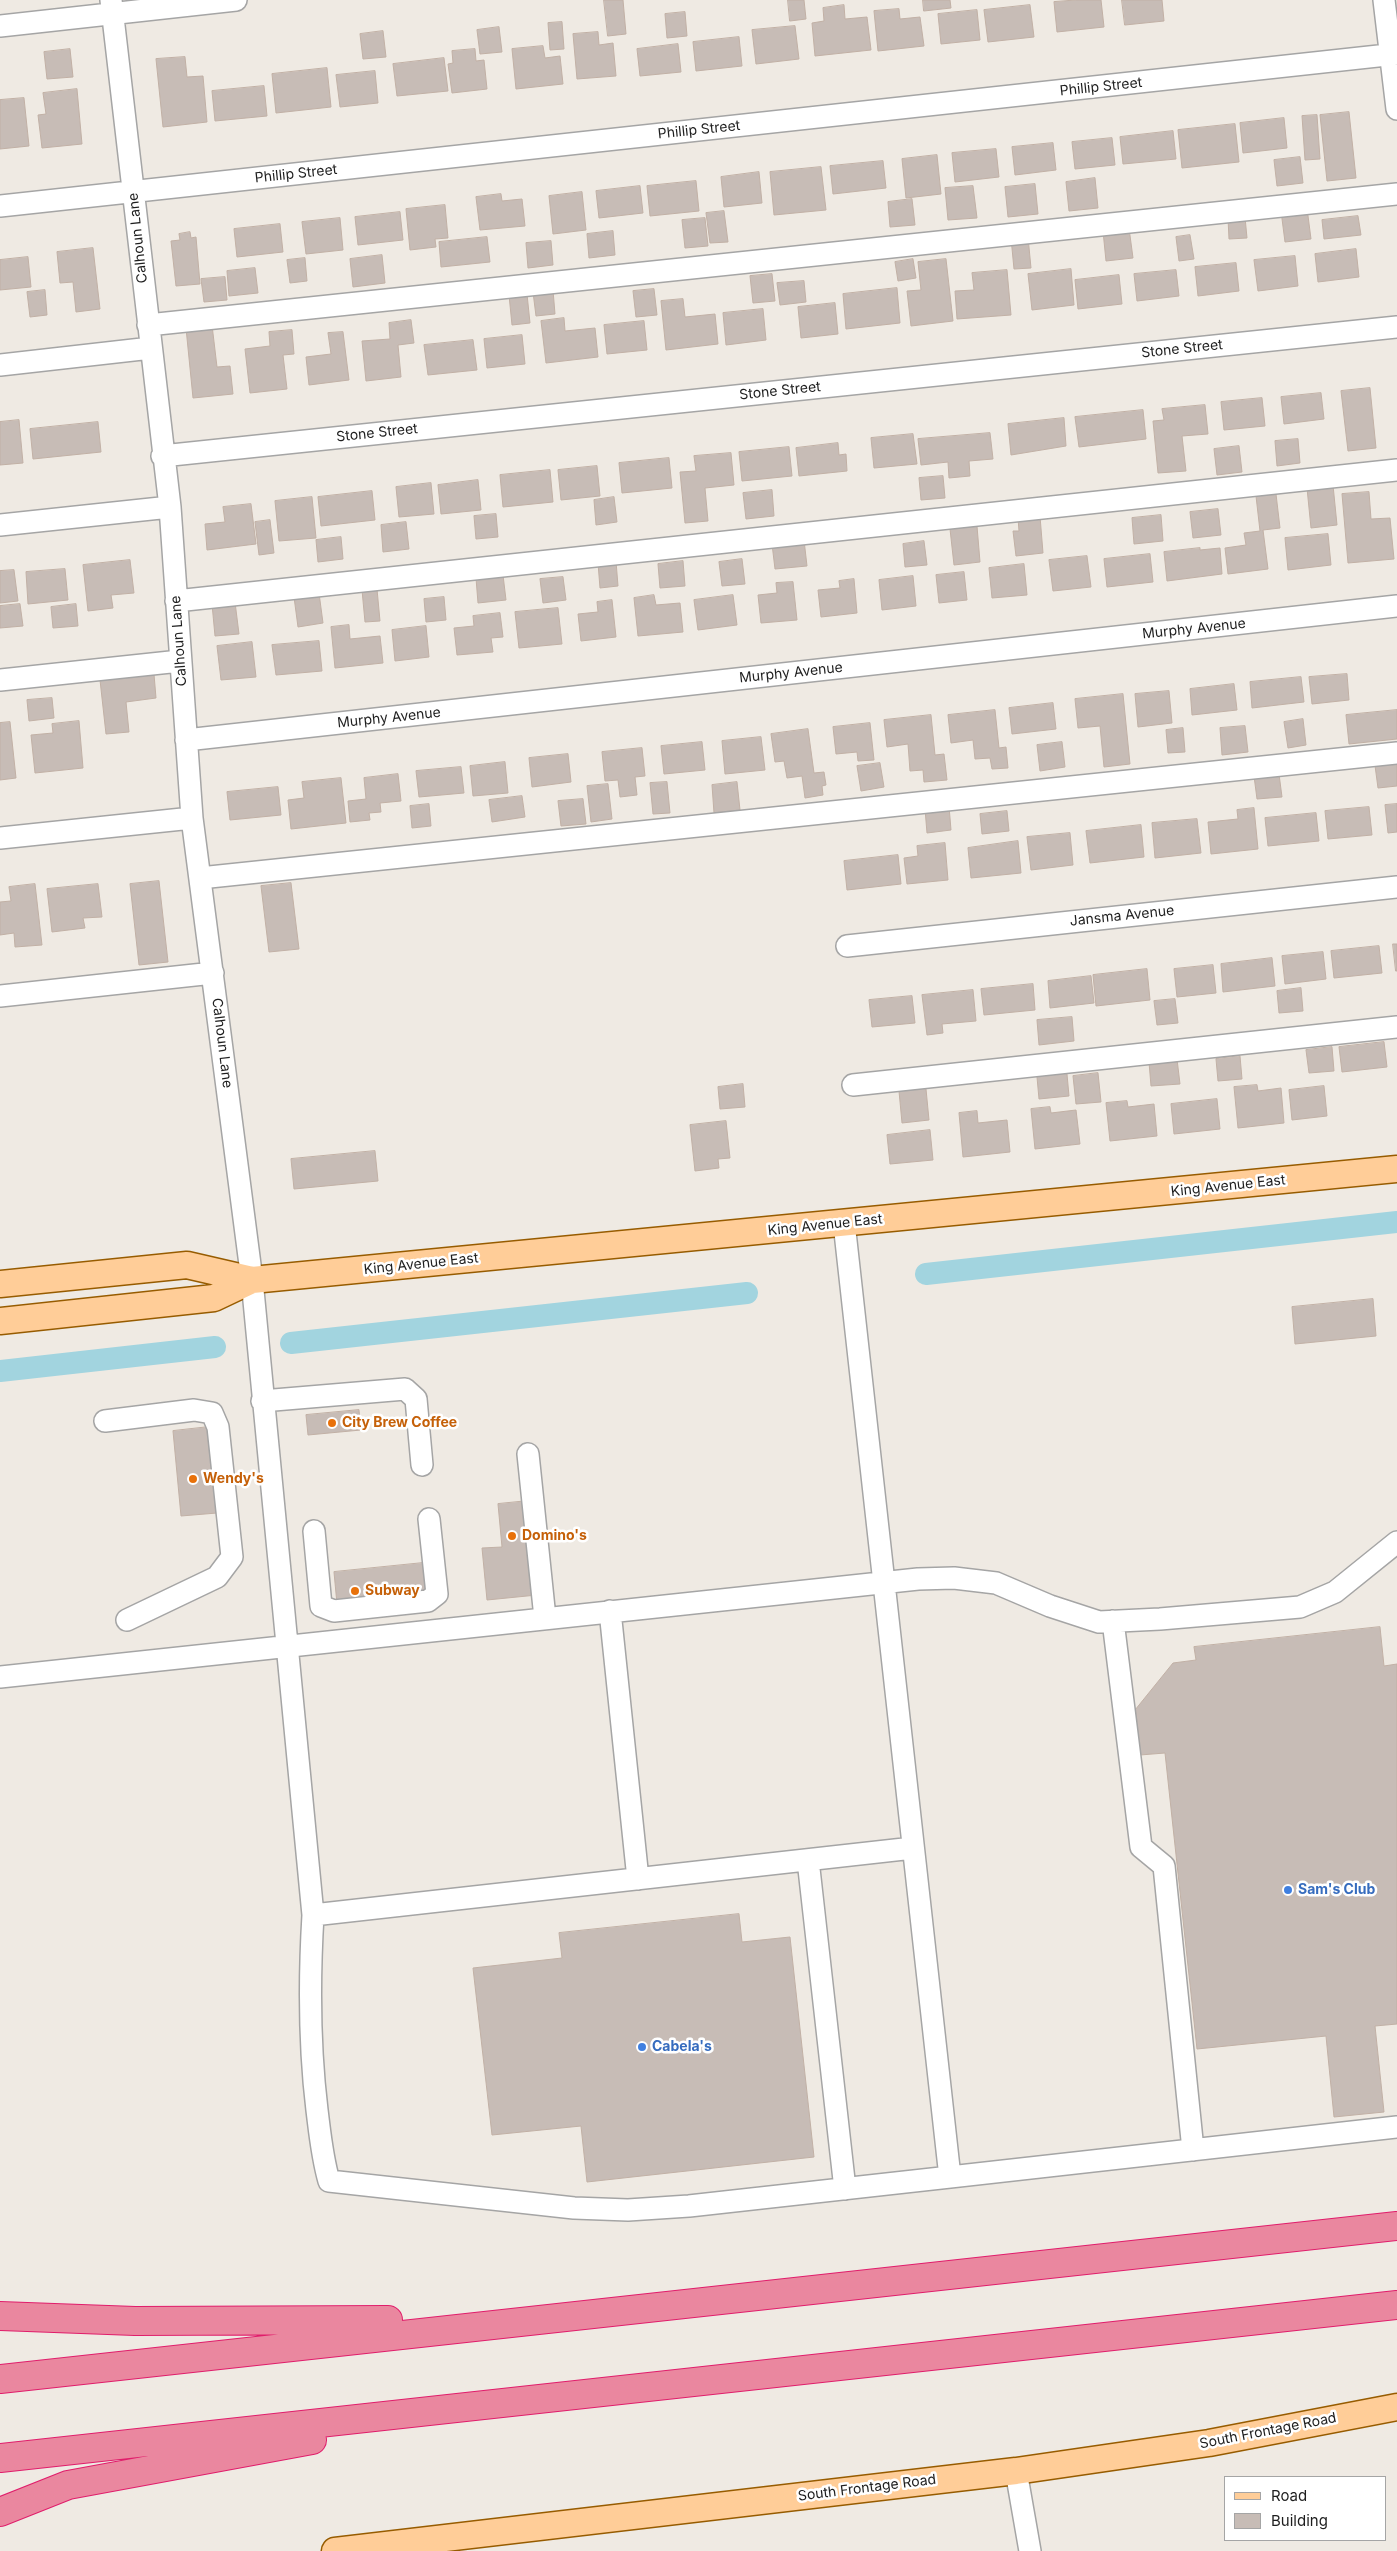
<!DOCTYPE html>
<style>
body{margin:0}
#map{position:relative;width:1397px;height:2551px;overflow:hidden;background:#efeae3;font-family:Inter,sans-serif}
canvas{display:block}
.legend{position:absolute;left:1224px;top:2476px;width:162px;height:65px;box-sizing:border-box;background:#fff;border:1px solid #a5a5a5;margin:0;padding:6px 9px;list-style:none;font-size:15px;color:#1e1e1e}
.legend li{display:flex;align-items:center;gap:10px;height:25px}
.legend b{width:25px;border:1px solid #a5a5a5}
</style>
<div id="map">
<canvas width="1397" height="2551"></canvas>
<ul class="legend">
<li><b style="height:6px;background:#ffcd98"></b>Road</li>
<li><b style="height:14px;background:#c7bcb6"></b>Building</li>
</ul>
</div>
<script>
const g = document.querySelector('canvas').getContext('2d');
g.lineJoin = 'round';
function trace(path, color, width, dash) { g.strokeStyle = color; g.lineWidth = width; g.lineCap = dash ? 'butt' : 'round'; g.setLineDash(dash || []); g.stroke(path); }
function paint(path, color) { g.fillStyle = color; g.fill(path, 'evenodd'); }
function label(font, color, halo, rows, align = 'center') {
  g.font = font + ' Inter,sans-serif'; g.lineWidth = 5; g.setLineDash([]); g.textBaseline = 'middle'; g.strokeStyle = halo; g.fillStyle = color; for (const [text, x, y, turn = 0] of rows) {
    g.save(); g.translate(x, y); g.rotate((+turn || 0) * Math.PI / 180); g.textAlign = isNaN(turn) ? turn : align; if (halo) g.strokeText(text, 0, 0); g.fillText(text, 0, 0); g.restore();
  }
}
const canal = new Path2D(`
 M926 1274 1397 1222
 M291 1343 747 1293
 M0 1371 215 1347`);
const building = new Path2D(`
 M604 0H623L626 34 608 36Z
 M788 0H804L806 19 790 21Z
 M923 0H950L951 8 924 11Z
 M1076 0H1101L1104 27 1057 32 1054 2Z
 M1122 0H1162L1164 21 1125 25Z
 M844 5 845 19 867 17 871 50 815 56 812 23 824 21 823 8Z
 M1030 5 1034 37 988 42 984 10Z
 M899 9 900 19 920 17 924 46 878 51 874 11Z
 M977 10 980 40 941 44 938 14Z
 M685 12 687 36 667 38 665 14Z
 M562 22 564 49 550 50 548 23Z
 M795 26 799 59 756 64 752 30Z
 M499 27 502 52 480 54 477 30Z
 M383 31 386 57 363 59 360 34Z
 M598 32 599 45 613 43 616 76 577 79 573 34Z
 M739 37 742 66 696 71 693 42Z
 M678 44 681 72 640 76 637 49Z
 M543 46 545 58 560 56 563 84 516 89 512 49Z
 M70 49 73 77 47 79 44 52Z
 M475 49 476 61 484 60 487 89 452 93 448 64 453 63 452 51Z
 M185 57 187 77 203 76 207 122 163 127 156 59Z
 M444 58 448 91 397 96 393 64Z
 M327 68 331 107 276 113 272 74Z
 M375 71 378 103 340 107 336 75Z
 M264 86 267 116 215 121 212 91Z
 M77 89 82 144 42 148 38 115 46 114 43 93Z
 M24 98 29 146 0 149V100Z
 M1349 112 1356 178 1327 181 1320 115Z
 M1317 115 1320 159 1305 160 1302 116Z
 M1284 118 1287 148 1243 153 1240 123Z
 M1235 124 1239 162 1182 168 1178 130Z
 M1173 131 1176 159 1123 164 1120 137Z
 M1112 138 1115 165 1075 169 1072 142Z
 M1053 143 1056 170 1015 175 1012 147Z
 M996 149 999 177 955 182 952 153Z
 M937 155 941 194 906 198 902 159Z
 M1300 157 1303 183 1277 186 1274 160Z
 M883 161 886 188 833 194 830 166Z
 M821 167 826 210 774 215 770 172Z
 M759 172 762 203 724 207 721 177Z
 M1095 178 1098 208 1069 211 1066 182Z
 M696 181 699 211 650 216 647 186Z
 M1035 184 1038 214 1008 217 1005 187Z
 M640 186 643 213 599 218 596 191Z
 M973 186 977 218 948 220 945 188Z
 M582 192 586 230 553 234 549 196Z
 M501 194 502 201 522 199 525 226 480 230 476 197Z
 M912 199 915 225 890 227 888 202Z
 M445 205 448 238 435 239 436 247 410 250 406 209Z
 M1307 208 1311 239 1285 242 1281 211Z
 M724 211 728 242 710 243 706 213Z
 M400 212 403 240 358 245 355 217Z
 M1358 216 1361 235 1324 239 1322 220Z
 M1245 217 1247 238 1229 239 1228 218Z
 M340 218 343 250 306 254 302 222Z
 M705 218 708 246 685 248 682 220Z
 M280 224 283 252 237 257 234 229Z
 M1129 228 1133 258 1106 261 1103 231Z
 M613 231 615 255 589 258 587 234Z
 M190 232 191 238 196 237 200 284 176 286 171 241 180 240 179 234Z
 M1190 235 1194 259 1179 261 1176 237Z
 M487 237 490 262 441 267 439 242Z
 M1028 237 1031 268 1014 269 1011 238Z
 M551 241 553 265 528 268 526 243Z
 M93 248 100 309 76 312 73 282 60 283 57 252Z
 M1356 249 1359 277 1318 282 1315 254Z
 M382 255 385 283 353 287 350 259Z
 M1295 256 1298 286 1258 291 1254 260Z
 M28 257 31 287 0 290V260Z
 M305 258 307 281 290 283 287 260Z
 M913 259 916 278 898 281 895 262Z
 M946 259 953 321 911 326 907 291 921 290 918 262Z
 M1236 263 1239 291 1198 296 1195 267Z
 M255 268 258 293 229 296 227 271Z
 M1071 269 1074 305 1032 310 1028 274Z
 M1007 270 1011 315 957 319 955 291 974 290 972 273Z
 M1176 270 1179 296 1137 301 1134 274Z
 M772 274 775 301 753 303 750 276Z
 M1119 275 1122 304 1078 309 1075 280Z
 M225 277 227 300 204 302 201 279Z
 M804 281 806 302 780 305 777 283Z
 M897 288 900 323 846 329 843 294Z
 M654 289 657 315 636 317 633 291Z
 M45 290 47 315 30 317 27 292Z
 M553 290 555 314 536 316 533 292Z
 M527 294 530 323 512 325 509 295Z
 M683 299 685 317 715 314 718 344 666 350 661 301Z
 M835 303 838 334 801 338 798 307Z
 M763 309 766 340 726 345 723 313Z
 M564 318 565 331 595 328 598 357 546 363 541 321Z
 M411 320 414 343 398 345 401 377 366 381 362 341 390 339 389 323Z
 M644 321 647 350 607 354 604 325Z
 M212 325 217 367 230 366 233 394 193 398 186 328Z
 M292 330 294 354 283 355 287 389 250 393 245 349 270 346 269 332Z
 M343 332 349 380 309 385 306 357 331 354 328 333Z
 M522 335 525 364 487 368 484 339Z
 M473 340 477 370 428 375 424 345Z
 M1370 388 1376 448 1348 451 1341 391Z
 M1321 393 1324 419 1284 424 1281 397Z
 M1262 398 1265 426 1224 430 1221 402Z
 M1205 405 1208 434 1182 436 1186 471 1158 473 1153 421 1164 420 1162 409Z
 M1143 410 1146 439 1079 447 1075 417Z
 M1064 418 1066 446 1011 455 1008 424Z
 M19 420 23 463 0 465V422Z
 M98 422 101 452 33 459 30 429Z
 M990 433 993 459 969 461 970 476 949 478 948 462 921 465 918 439Z
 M913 434 917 464 874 468 871 438Z
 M1298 439 1300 463 1277 466 1275 441Z
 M838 443 839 455 846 454 847 471 799 476 796 448Z
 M1239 446 1242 472 1217 475 1214 449Z
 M789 447 792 476 742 481 739 452Z
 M731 453 734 485 705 488 708 521 685 523 680 472 696 471 694 456Z
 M669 458 672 488 622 493 619 463Z
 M597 466 600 496 561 500 558 470Z
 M550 470 553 502 503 507 500 475Z
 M943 476 945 498 921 500 919 478Z
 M478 480 481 510 441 514 438 485Z
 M431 483 434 514 399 517 396 487Z
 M1333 485 1337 525 1311 528 1307 488Z
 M772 490 774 516 746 519 743 493Z
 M372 491 375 520 321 526 318 497Z
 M1369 492 1371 519 1390 518 1394 559 1348 563 1342 494Z
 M1276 494 1280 528 1263 530 1268 569 1228 574 1225 548 1246 545 1244 533 1260 531 1256 496Z
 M312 497 316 538 279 541 275 501Z
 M614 497 617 522 596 525 594 500Z
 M251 504 256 544 207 550 205 524 225 522 223 507Z
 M1218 509 1221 535 1193 538 1190 512Z
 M496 514 498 537 476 539 474 516Z
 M1161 515 1163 541 1134 544 1132 518Z
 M1040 516 1043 553 1016 556 1013 531H1019L1018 518Z
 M270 520 274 553 259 555 255 522Z
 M406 522 409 549 383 552 381 525Z
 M977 526 980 562 954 565 950 529Z
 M1328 534 1331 565 1288 570 1285 538Z
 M341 537 343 559 318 562 316 540Z
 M804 540 807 566 775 569 772 544Z
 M924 541 927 565 905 567 903 544Z
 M1200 548V550L1220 548 1222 574 1167 581 1164 552Z
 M1150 554 1153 582 1107 587 1104 559Z
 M1087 556 1091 587 1053 591 1049 560Z
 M742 559 745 584 722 586 719 562Z
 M130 560 134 593 111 595 113 608 88 611 83 565Z
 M616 561 618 586 600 588 598 563Z
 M683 561 685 586 660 588 658 564Z
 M1024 564 1027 595 992 598 989 568Z
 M65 569 68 600 28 604 26 572Z
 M14 570 18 601 0 603V571Z
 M964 572 967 600 939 603 936 575Z
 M503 575 506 600 478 603 476 578Z
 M913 576 916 606 882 610 879 580Z
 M563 577 566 600 543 603 540 579Z
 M854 579 857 613 821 617 818 590 840 588 839 581Z
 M793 582 797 620 761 623 758 595 777 593 776 583Z
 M377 589 380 621 365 622 362 590Z
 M319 593 323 623 298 627 294 597Z
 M654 595 656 605 680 603 683 632 638 636 634 598Z
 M733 595 737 625 698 630 694 600Z
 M444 597 446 620 426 622 424 599Z
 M612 600 616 637 581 641 578 614 598 612 597 602Z
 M235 602 239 634 215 636 212 604Z
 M20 604 23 626 0 628V606Z
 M76 604 78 626 53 628 51 607Z
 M558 608 562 644 519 648 515 612Z
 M500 613 503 637 491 638 493 652 457 655 454 628 474 626 473 616Z
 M349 625 350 639 380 636 383 663 335 668 331 627Z
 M426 626 429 657 395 661 392 630Z
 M319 641 322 671 276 675 272 645Z
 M252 642 256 677 221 680 217 646Z
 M154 674 156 698 126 702 129 732 106 734 100 680Z
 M1347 674 1349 700 1312 704 1309 677Z
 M1301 677 1304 702 1252 708 1250 682Z
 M1234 684 1237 710 1192 715 1190 689Z
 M1169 691 1172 723 1138 727 1135 694Z
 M1123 694 1130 764 1104 767 1100 726 1078 728 1075 699Z
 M52 698 54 718 29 721 27 700Z
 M1053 703 1056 729 1012 734 1009 708Z
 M995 710 999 748 1006 747 1008 768 992 769 990 758 975 759 973 740 951 743 948 715Z
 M1397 710V739L1349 744 1346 715Z
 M931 715 935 755 944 754 947 780 924 782 923 770 910 771 908 744 887 747 884 720Z
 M1303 719 1306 745 1288 748 1284 722Z
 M79 721 83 768 35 773 31 735 53 733 52 724Z
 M10 722 16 778 0 780V723Z
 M870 723 874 760 858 761 857 752 836 754 833 727Z
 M1245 726 1248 752 1222 755 1220 728Z
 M1183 728 1185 752 1168 753 1166 730Z
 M808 729 814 773 824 772 826 785 822 786 823 795 805 798 802 776 787 778 784 761 775 762 771 734Z
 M761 737 765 770 725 774 722 741Z
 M702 742 705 770 664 774 661 746Z
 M1062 742 1065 767 1040 771 1037 745Z
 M642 748 645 776 635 777 637 795 620 797 618 780 605 781 602 752Z
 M568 754 571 782 532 787 529 758Z
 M1397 755V786L1378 788 1374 758Z
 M505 762 508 793 473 796 470 766Z
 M880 763 884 787 861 791 857 766Z
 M461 767 464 793 419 797 416 771Z
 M398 774 401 801 380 803 381 812 369 813 370 820 350 822 348 801 366 799 364 778Z
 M1279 774 1282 797 1257 799 1254 776Z
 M341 778 346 823 291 829 288 800 304 798 302 782Z
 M667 782 670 813 653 814 650 783Z
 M737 782 740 810 714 813 712 785Z
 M608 784 612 819 591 822 587 786Z
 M278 787 281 815 230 820 227 792Z
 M522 796 525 817 492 822 489 800Z
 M583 799 586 824 561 826 558 801Z
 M429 804 431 826 412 828 410 806Z
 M1397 804V832L1388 833 1385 805Z
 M949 806 951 830 927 833 925 809Z
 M1369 807 1372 835 1328 839 1325 811Z
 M1254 808 1258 849 1211 854 1208 822 1238 819 1237 810Z
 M1007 811 1009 831 982 834 980 814Z
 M1316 813 1319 841 1268 846 1265 818Z
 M1197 819 1201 853 1155 858 1152 823Z
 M1141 825 1144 857 1090 863 1086 831Z
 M1070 833 1073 865 1031 870 1027 837Z
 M1018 841 1021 873 971 878 968 848Z
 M945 843 948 880 907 884 904 858 918 856 917 846Z
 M898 855 901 884 847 890 844 861Z
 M159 881 168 962 139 965 130 884Z
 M291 883 299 949 269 952 261 886Z
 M35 884 42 945 15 947 14 933 0 935V902L11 901 9 887Z
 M98 884 102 917 83 918 85 928 52 932 47 889Z
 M1393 944H1397V971H1396Z
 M1379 946 1382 973 1334 978 1331 951Z
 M1323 952 1326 979 1285 984 1282 956Z
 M1272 958 1275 986 1223 992 1221 964Z
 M1213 965 1216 993 1177 997 1174 969Z
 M1147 969 1150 1000 1096 1006 1093 975Z
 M1091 976 1094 1003 1050 1008 1048 981Z
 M1033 984 1035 1010 984 1015 981 989Z
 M1301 988 1303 1011 1279 1013 1277 991Z
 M973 990 976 1021 942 1024 943 1033 927 1035 922 995Z
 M912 996 915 1023 872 1027 869 1000Z
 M1175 999 1178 1023 1157 1025 1154 1001Z
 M1072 1017 1074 1041 1039 1045 1037 1020Z
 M1384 1042 1387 1067 1342 1072 1339 1047Z
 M1332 1047 1334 1071 1309 1073 1306 1050Z
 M1240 1056 1242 1079 1218 1081 1216 1059Z
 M1177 1059 1180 1084 1151 1086 1149 1062Z
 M1098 1073 1101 1102 1076 1104 1073 1076Z
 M1067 1074 1069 1096 1039 1099 1037 1077Z
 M743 1084 745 1107 720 1109 718 1087Z
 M1257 1085 1258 1091 1281 1088 1284 1123 1238 1128 1234 1087Z
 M1324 1086 1327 1116 1292 1120 1289 1090Z
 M926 1089 929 1120 902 1123 899 1091Z
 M1217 1099 1220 1129 1174 1134 1171 1104Z
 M1127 1101 1128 1107 1154 1104 1157 1136 1110 1141 1106 1103Z
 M1050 1107 1051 1113 1076 1110 1080 1144 1035 1149 1031 1109Z
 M977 1111 978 1123 1007 1120 1010 1152 963 1157 959 1113Z
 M726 1121 730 1158 718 1159 719 1168 695 1171 690 1125Z
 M930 1130 933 1160 890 1164 887 1135Z
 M375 1151 378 1181 294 1189 291 1159Z
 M1373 1299 1376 1336 1295 1344 1292 1307Z
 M359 1410 361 1430 308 1435 306 1415Z
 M209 1427 217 1513 181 1516 173 1431Z
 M528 1501 537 1595 487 1600 482 1548 502 1547 498 1504Z
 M423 1563 426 1595 337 1604 334 1572Z
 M1380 1627 1384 1666 1397 1664V2024L1375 2026 1384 2112 1334 2117 1326 2036 1197 2049 1165 1753 1140 1755 1135 1710 1173 1663 1196 1660 1194 1647Z
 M739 1914 742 1942 790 1937 814 2157 587 2182 581 2126 492 2135 473 1968 562 1958 559 1933Z`);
const minor = new Path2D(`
 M111 0 170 507 192 818 252 1280 313 1915C309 1981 309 2044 317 2110 320 2134 322 2157 329 2181L574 2208 628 2210 689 2206 950 2177
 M1384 0 1397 109
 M0 26 236 0
 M0 206 1397 54
 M148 325 1397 194
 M0 365 151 348
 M162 456 1397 327
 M0 525 170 507
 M176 601 1397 470
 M0 680 180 661
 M186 740 1397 606
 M0 838 192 818
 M200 878 1397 753
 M847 946 1397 887
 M0 996 213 973
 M853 1085 1397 1027
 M844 1223 950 2177 1397 2127
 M262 1401 405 1389 416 1399 422 1465
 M105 1421 194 1410 212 1413 218 1427 232 1557 217 1577 127 1620
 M528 1454 545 1618
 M314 1531 321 1606 334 1611 428 1601 437 1594 429 1519
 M610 1611 638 1879
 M1113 1621 1141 1847 1164 1866 1193 2150
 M0 1677 918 1579 954 1578 996 1583 1050 1606 1099 1622 1160 1619 1300 1607 1335 1592 1397 1542
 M808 1860 845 2189
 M313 1915 913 1848
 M1016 2471 1030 2551`);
const major = new Path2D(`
 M0 1284 187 1265 252 1280 1397 1169
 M0 1321 214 1298 252 1280
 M335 2551 1016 2471 1209 2443 1397 2407`);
const highway = new Path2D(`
 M0 2316 135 2321 388 2320
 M0 2379 1397 2226
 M0 2458 1397 2305
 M0 2512 68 2485 312 2440`);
const markers = [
 [332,1423,5,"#e8710a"],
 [193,1479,5,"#e8710a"],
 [512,1536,5,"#e8710a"],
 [355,1591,5,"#e8710a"],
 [1288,1890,5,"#3f7fe0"],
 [642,2047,5,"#3f7fe0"]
];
const streetNames = [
 ["Phillip Street",1101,87,-6],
 ["Phillip Street",699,130,-6],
 ["Phillip Street",296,174,-6],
 ["Calhoun Lane",138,238,-96],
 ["Stone Street",1182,349,-6],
 ["Stone Street",780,391,-6],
 ["Stone Street",377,433,-6],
 ["Murphy Avenue",1194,629,-6],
 ["Calhoun Lane",179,641,-94],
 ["Murphy Avenue",791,673,-6],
 ["Murphy Avenue",389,718,-6],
 ["Jansma Avenue",1122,916,-6],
 ["Calhoun Lane",222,1043,83],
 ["King Avenue East",1228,1186,-6],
 ["King Avenue East",825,1225,-6],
 ["King Avenue East",421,1264,-6],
 ["South Frontage Road",1268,2431,-11],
 ["South Frontage Road",867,2488,-7]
];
const foodNames = [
 ["City Brew Coffee",342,1423],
 ["Wendy's",203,1479],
 ["Domino's",522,1536],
 ["Subway",365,1591]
];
const shopNames = [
 ["Sam's Club",1298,1890],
 ["Cabela's",652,2047]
];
trace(canal, '#a2d4df', 22);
paint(building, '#c7bcb6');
trace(building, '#c1b0a5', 1);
trace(minor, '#a5a5a5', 24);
trace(major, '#975c00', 29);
trace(highway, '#e01d6b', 30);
trace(minor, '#fff', 21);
trace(major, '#ffcd98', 26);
trace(highway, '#ea879f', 28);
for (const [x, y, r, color] of markers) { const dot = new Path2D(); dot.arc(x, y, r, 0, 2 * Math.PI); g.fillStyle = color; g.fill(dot); trace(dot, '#fff', 2); }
label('14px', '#1e1e1e', '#fff', streetNames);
label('bold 14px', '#c56008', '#fff', foodNames, 'left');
label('bold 14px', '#366cbe', '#fff', shopNames, 'left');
</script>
